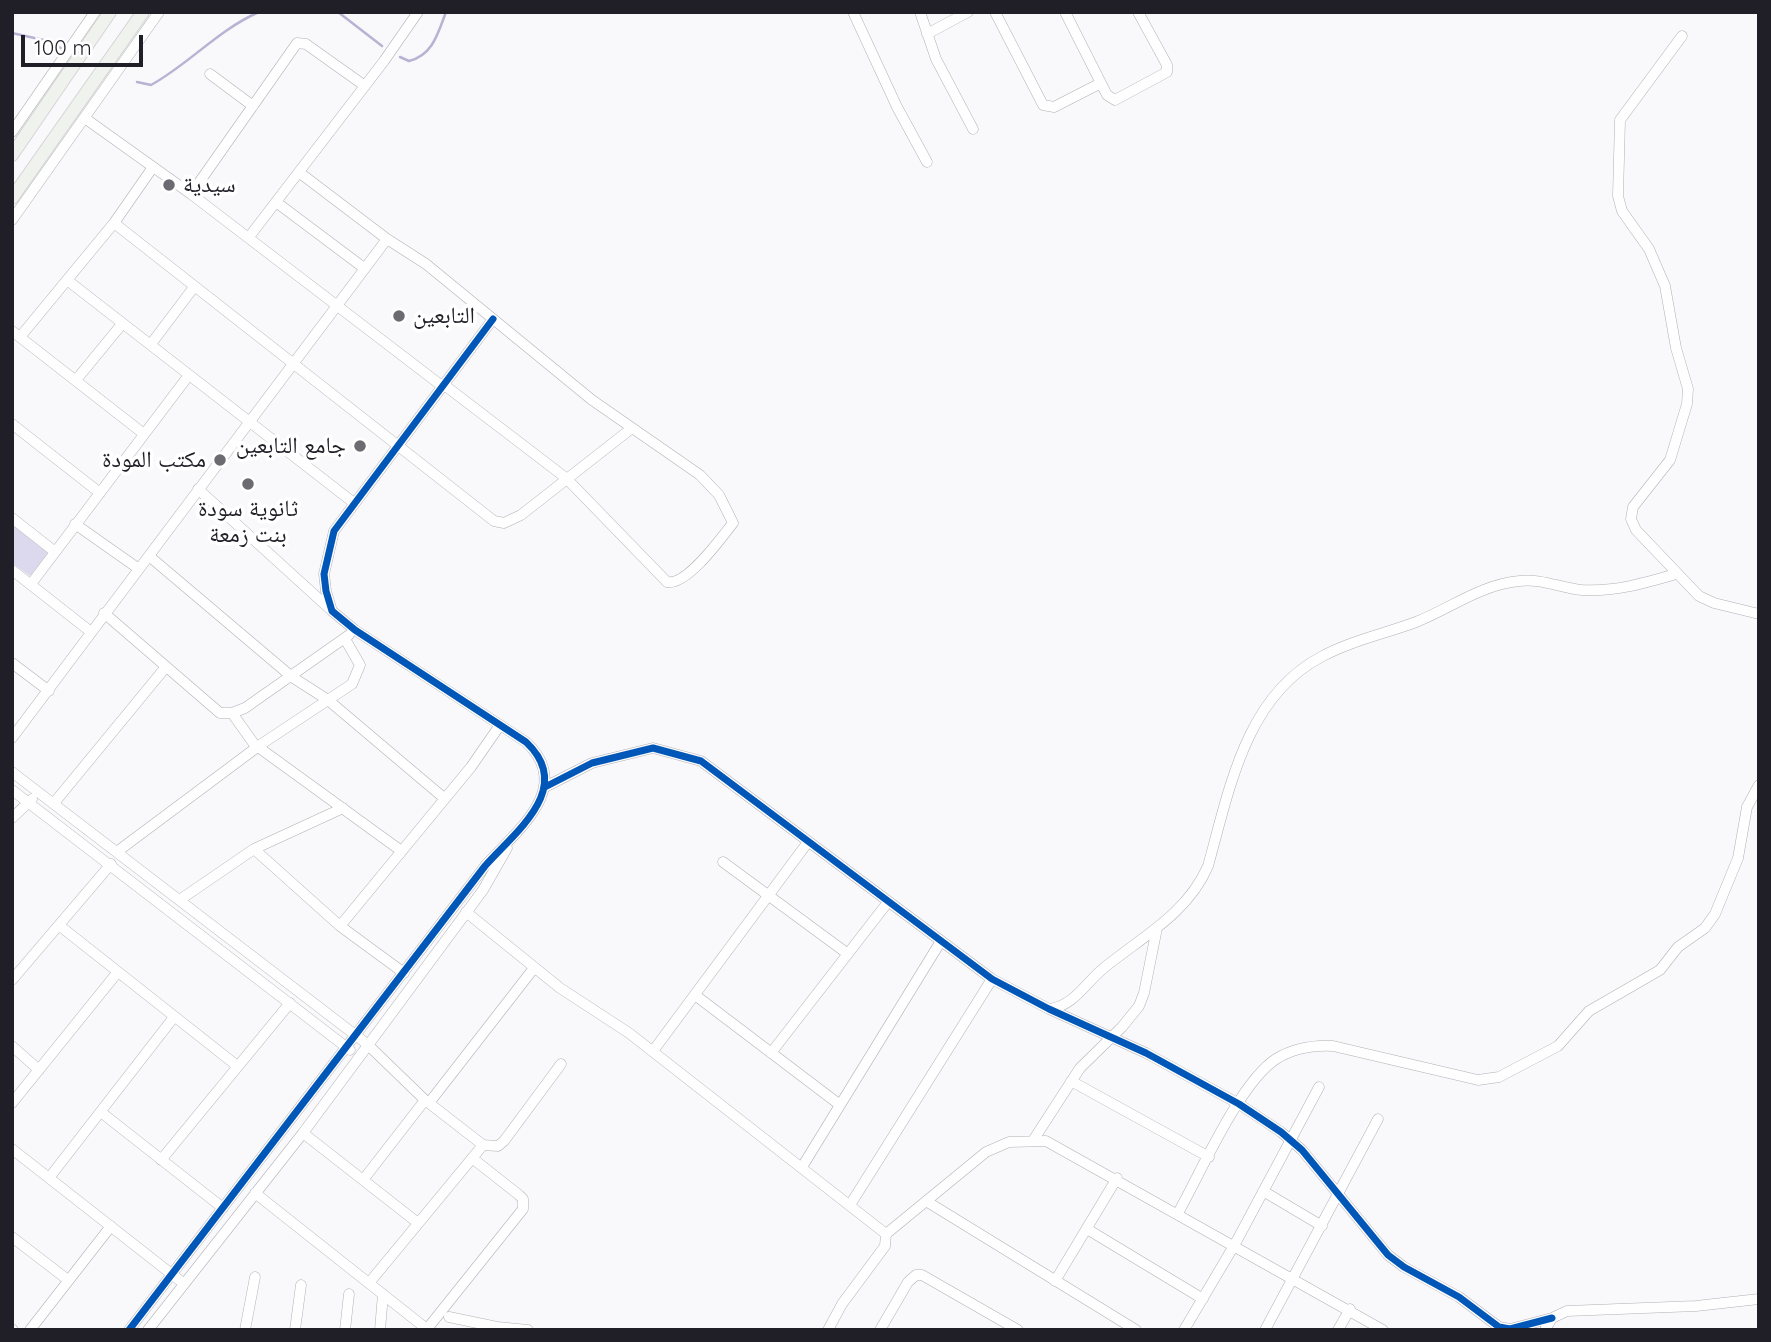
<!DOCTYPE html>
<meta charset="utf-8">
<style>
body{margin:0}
#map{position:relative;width:1771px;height:1342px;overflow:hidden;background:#f9f8fb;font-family:Quicksand,sans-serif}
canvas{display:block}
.frame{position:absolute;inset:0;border:14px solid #201f27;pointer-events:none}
.scale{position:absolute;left:21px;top:35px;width:122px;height:32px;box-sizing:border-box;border:4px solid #201f27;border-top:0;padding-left:9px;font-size:21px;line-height:24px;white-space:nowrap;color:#201f27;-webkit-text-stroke:5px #fff;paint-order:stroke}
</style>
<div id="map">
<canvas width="1771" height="1342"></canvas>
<div class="frame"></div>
<div class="scale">100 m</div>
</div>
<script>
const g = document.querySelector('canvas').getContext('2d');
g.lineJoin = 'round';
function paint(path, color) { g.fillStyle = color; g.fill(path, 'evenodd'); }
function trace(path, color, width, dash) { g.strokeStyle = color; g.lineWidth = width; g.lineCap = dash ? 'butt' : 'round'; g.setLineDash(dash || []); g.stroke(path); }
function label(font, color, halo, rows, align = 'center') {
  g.font = font + ' Quicksand,"Noto Naskh Arabic",sans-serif'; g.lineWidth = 7; g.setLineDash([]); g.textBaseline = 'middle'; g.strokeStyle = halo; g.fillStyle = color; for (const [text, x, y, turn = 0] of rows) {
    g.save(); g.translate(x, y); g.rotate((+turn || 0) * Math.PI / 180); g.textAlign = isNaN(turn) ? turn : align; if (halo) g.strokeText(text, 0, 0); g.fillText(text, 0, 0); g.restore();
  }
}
const green = new Path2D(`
 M12 524 48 553 30 576 12 563Z`);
const stream = new Path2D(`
 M338 12 382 46
 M12 33 48 41 61 48
 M400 57 409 61C433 55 438 33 446 12
 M137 82 151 85C189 64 218 30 259 12`);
const minor = new Path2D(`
 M853 12 897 107 927 162
 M920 12 936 59 973 129
 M995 12 1043 105 1054 107 1101 83
 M1065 12 1107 95 1115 100 1167 72V65L1138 12
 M927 34 968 12
 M1682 36 1620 120 1618 196 1622 211 1649 249 1665 286 1676 348 1688 389 1687 404 1670 460 1633 507 1631 519 1636 530 1699 596 1714 603 1759 614
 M210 74 253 106
 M86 119 191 194 442 386
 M12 132 95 12
 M300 173 387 239 426 264 592 400 700 475 719 495 733 523C721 538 687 586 667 582L566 478 443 384
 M191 194 297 43 306 44 365 86
 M276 202 364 268
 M12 220 159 12
 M114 223 494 521 504 523 521 515 632 428
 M249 237 384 61 418 12
 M67 280 354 503
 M12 331 144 434
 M20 337 114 223 153 167
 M151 344 194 287
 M76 380 122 324
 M12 424 100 493
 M198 489 330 609
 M12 518 54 551
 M75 524 139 569
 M149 556 292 677 328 700 444 798
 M12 570 91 632
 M31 584 189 375
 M104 613 220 713H232L245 708 349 635
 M12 663 49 691
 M232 713 254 744 400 850
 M12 738 387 239
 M12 772 367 1044 425 1100 483 1145 498 1146 504 1141 561 1064
 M545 787 592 763 653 748 701 761 992 979 1049 1009 1146 1053 1239 1104 1281 1132 1302 1150 1388 1255 1404 1267 1459 1297 1499 1327 1510 1329 1552 1318
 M12 790 350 1050
 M54 803 165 668
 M12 818 32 799
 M254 849 340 926 404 973
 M118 851 260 745 352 684 360 665 345 639
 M723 862 848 954
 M181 899 254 849 343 808
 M466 912 560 988 629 1033 886 1234 885 1246 842 1304 828 1330
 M60 926 236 1065
 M340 926 471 767 500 725
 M12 980 111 864
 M695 995 840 1105
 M1050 1009C1075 1005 1086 982 1105 967 1142 937 1188 913 1208 866 1229 791 1245 697 1321 657 1350 641 1384 634 1416 622 1451 608 1480 585 1519 581 1540 578 1561 588 1582 590 1615 592 1645 583 1676 574
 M12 1046 39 1070
 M653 1051 808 842
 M771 1053 888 902
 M1071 1081 1209 1157
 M12 1103 117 973
 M429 1103 534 968
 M102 1113 223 1208
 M303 1133 418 1223
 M1034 1139 1080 1068 1122 1027 1139 1006 1144 993 1157 928
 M12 1149 183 1283
 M161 1160 290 1003
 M802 1167 941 941
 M49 1178 174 1017
 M363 1180 425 1100
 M1263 1191 1322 1226
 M255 1193 428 1330
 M926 1201 1136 1330
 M850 1205 992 979
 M1178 1213C1200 1174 1240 1082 1276 1059 1294 1048 1312 1045 1333 1046L1478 1080 1499 1077 1558 1046 1589 1011 1660 970 1678 947 1705 928 1715 914 1738 858 1747 807 1759 785
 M1087 1229 1203 1299
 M886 1234 986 1152 1009 1142 1046 1141 1383 1330
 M12 1237 68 1280
 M1055 1281 1117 1178
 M369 1283 483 1145
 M449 1317 497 1327 528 1330
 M12 1329 13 1330
 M427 1329 523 1209V1199L519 1195 472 1158
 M30 1330 111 1226
 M129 1330 485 866C516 831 575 788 526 742L355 630 332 611 326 591 324 574 334 531 493 319
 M148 1330 303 1133 483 890 507 848
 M245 1330 255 1277
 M295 1330 301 1285
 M345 1330 349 1294
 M380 1330 383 1294
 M880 1330 908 1282 916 1275H922L1018 1330
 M1184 1330 1235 1244 1319 1087
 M1265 1330 1378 1119
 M1338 1330 1350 1309
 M1545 1330 1552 1318 1567 1311 1696 1306 1759 1299`);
const major = new Path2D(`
 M12 155 110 12
 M12 198 143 12`);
const cycleway = new Path2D(`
 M545 787 592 763 653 748 701 761 992 979 1049 1009 1146 1053 1239 1104 1281 1132 1302 1150 1388 1255 1404 1267 1459 1297 1499 1327 1510 1329 1552 1318
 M129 1330 485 866C516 831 575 788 526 742L355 630 332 611 326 591 324 574 334 531 493 319`);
const markers = [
 [169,185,7,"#6c6b71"],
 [399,316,7,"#6c6b71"],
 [360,446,7,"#6c6b71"],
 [220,460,7,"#6c6b71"],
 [248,484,7,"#6c6b71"]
];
const poiNames = [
 ["سيدية",183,185],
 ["التابعين",413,316],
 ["جامع التابعين",346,446,"right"],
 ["مكتب المودة",206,460,"right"],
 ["ثانوية سودة",248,509,"center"],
 ["بنت زمعة",248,535,"center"]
];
paint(green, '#dcd9ee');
trace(stream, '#b7b3d3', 2.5);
trace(minor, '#b1b0b5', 11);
trace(major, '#d4d4d6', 14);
trace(minor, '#fefefe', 10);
trace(major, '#f0f2ee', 12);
trace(cycleway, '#0057b8', 7);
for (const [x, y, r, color] of markers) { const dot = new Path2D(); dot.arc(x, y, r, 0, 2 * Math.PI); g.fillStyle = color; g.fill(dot); trace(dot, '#fff', 2.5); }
label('23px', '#201f27', '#fff', poiNames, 'left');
</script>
